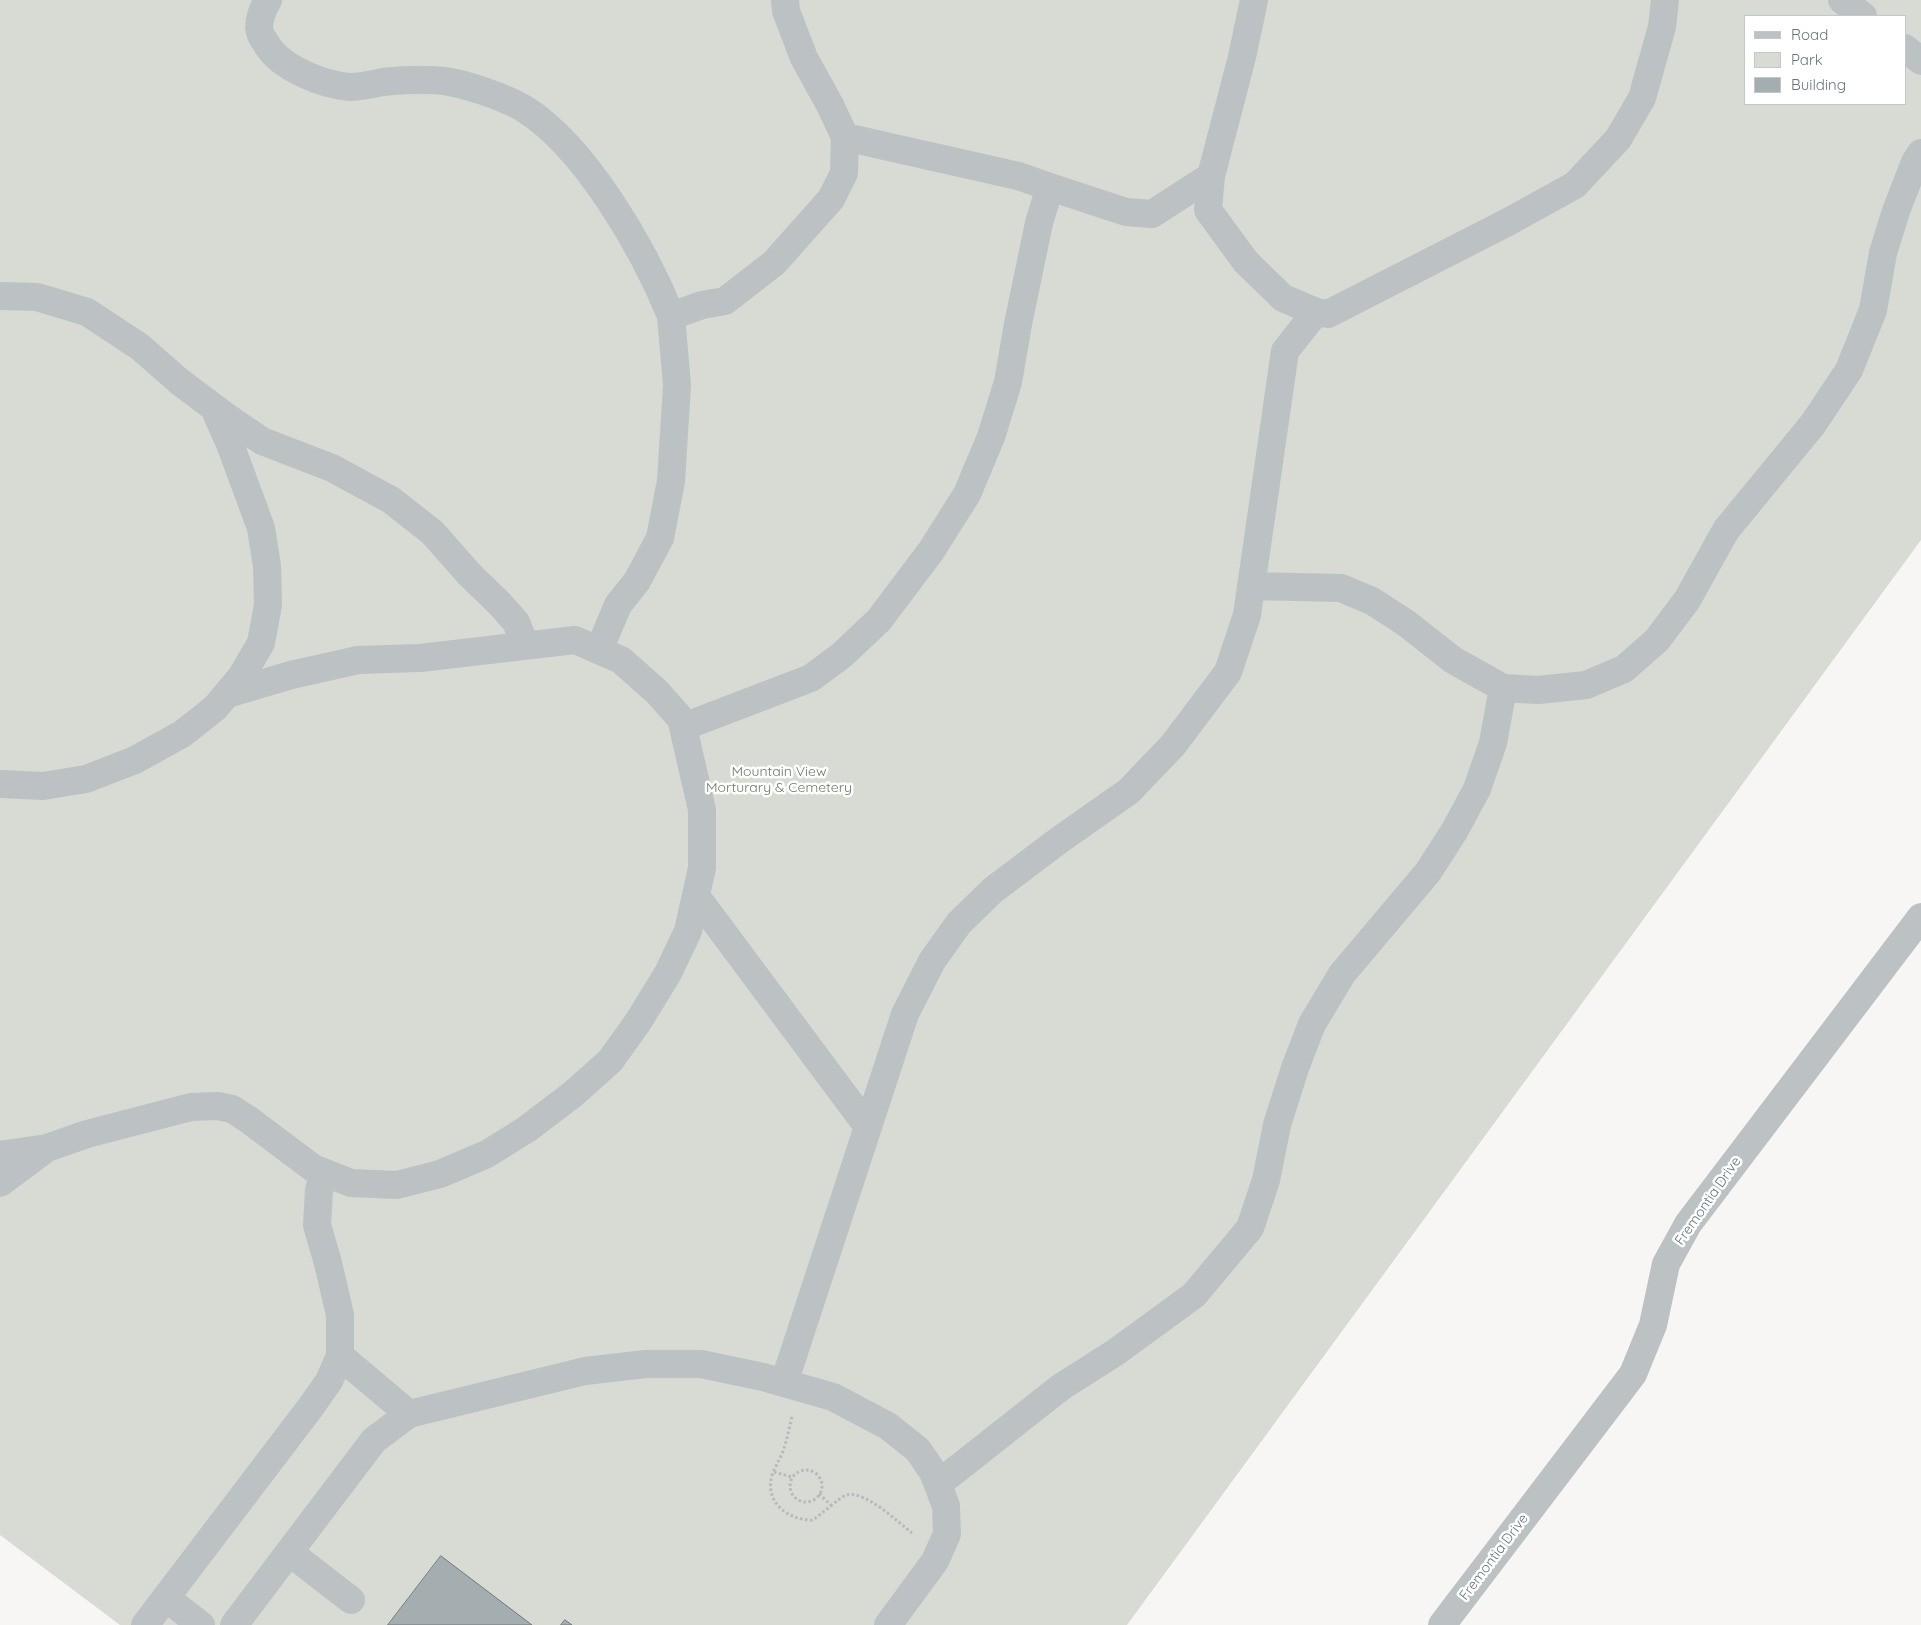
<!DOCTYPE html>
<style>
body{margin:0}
#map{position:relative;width:1921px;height:1625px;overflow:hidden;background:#f7f6f4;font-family:Quicksand,sans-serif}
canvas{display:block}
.legend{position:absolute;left:1744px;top:15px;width:162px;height:90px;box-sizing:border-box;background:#fff;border:1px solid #c1c8ca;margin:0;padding:6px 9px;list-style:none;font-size:15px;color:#65757b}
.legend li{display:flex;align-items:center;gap:10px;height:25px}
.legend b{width:25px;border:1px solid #c1c8ca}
</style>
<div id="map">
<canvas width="1921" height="1625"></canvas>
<ul class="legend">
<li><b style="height:6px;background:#bcc1c3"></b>Road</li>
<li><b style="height:14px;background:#d7dbd4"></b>Park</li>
<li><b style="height:14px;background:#a4adb0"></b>Building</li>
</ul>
</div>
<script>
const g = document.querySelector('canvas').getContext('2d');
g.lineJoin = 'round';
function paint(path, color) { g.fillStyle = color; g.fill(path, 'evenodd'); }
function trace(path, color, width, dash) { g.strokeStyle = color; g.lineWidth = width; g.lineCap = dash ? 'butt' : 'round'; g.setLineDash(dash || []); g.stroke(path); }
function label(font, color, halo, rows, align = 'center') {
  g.font = font + ' Quicksand,sans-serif'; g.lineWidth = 5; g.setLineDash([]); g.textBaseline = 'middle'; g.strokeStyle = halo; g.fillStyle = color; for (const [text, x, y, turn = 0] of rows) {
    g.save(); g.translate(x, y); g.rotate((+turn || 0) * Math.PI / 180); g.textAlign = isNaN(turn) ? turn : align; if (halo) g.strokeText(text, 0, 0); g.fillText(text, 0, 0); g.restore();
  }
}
const green = new Path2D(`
 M0 0H1921V540L1127 1625H120L0 1535ZM1745 16H1905V104H1745Z`);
const building = new Path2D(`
 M441 1556 532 1625H388Z
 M565 1620 572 1625H561Z`);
const path = new Path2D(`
 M792 1417C789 1428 787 1440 783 1451 780 1460 772 1471 771 1480 767 1505 790 1520 812 1520 822 1515 839 1497 847 1495 865 1490 899 1523 912 1533
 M790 1486a16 16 0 1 1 32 0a16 16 0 1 1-32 0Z
 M774 1472 792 1477
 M819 1494 832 1506`);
const minor = new Path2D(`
 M268 0C263 8 257 23 260 32 261 37 265 41 267 45 281 68 323 85 350 87 360 87 373 84 383 82 399 80 429 79 444 81 466 84 504 97 523 108 585 146 644 249 671 316
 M1842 0 1863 16
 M1905 48 1921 61
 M845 137 1018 176 1050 187
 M1211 176 1208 210 1246 262 1283 298 1316 312
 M0 296 37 297 87 312 140 347 180 382 224 415 262 441 332 468 391 500 433 533 469 574 499 603 516 622 525 645
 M1251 586 1341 588 1372 601 1406 623 1453 660 1503 688 1538 690 1586 685 1624 669 1657 640 1687 600 1726 530 1813 424 1849 370 1873 310 1883 253 1896 211 1915 162 1921 153
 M599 650 618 605 637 581 660 538 671 481 677 385 671 316 702 305 725 301 774 263 831 199 844 173 845 137 830 105 804 58 786 11 785 0
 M227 694 291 675 358 660 420 658 575 640 621 660 657 692 681 719 683 727
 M0 784 43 786 86 779 135 760 182 734 215 708 241 677 261 643 268 605 267 566 261 528 230 444 214 408
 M696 896 868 1127
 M0 1155 47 1148 87 1134 191 1107 218 1106 232 1109 249 1120 313 1168 351 1183 397 1185 440 1174 487 1154 527 1129 573 1094 610 1061 638 1022 668 973 688 931 702 868V810L683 727 811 678 842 655 879 620 931 551 967 494 991 437 1008 382 1018 324 1039 223 1050 187 1126 212 1152 214 1211 176 1242 57 1254 0
 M324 1173 319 1190 317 1225 328 1263 340 1315V1356L409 1414 585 1371 646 1364H701L763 1377 833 1397 888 1426 918 1450 933 1472 946 1506 947 1534 935 1561 888 1625
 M0 1183 43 1151
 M784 1383 905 1014 932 961 959 923 993 890 1058 841 1129 791 1173 745 1228 672 1247 615 1285 351 1316 312 1328 314 1506 223 1575 185 1618 139 1642 98 1662 27 1665 0
 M938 1484 1061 1387 1116 1352 1194 1295 1250 1228 1266 1180 1277 1125 1295 1068 1312 1024 1342 974 1428 872 1455 830 1477 789 1493 743 1503 688
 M289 1552 351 1600
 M166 1598 201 1625
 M145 1625 310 1408 329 1381 340 1356
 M234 1625 374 1440 409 1414
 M1442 1625 1633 1374 1653 1325 1666 1264 1688 1224 1921 917`);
const parkNames = [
 ["Mountain View",779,772],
 ["Morturary & Cemetery",779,788]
];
const streetNames = [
 ["Fremontia Drive",1708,1201,-55],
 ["Fremontia Drive",1494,1557,-53]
];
paint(green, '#d7dbd4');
paint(building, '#a4adb0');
trace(building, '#73797b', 1);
trace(path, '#b6babc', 3, [2.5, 2.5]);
trace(minor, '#bcc1c3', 28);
label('14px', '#6e7967', '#fff', parkNames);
label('14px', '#65757b', '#fff', streetNames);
</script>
